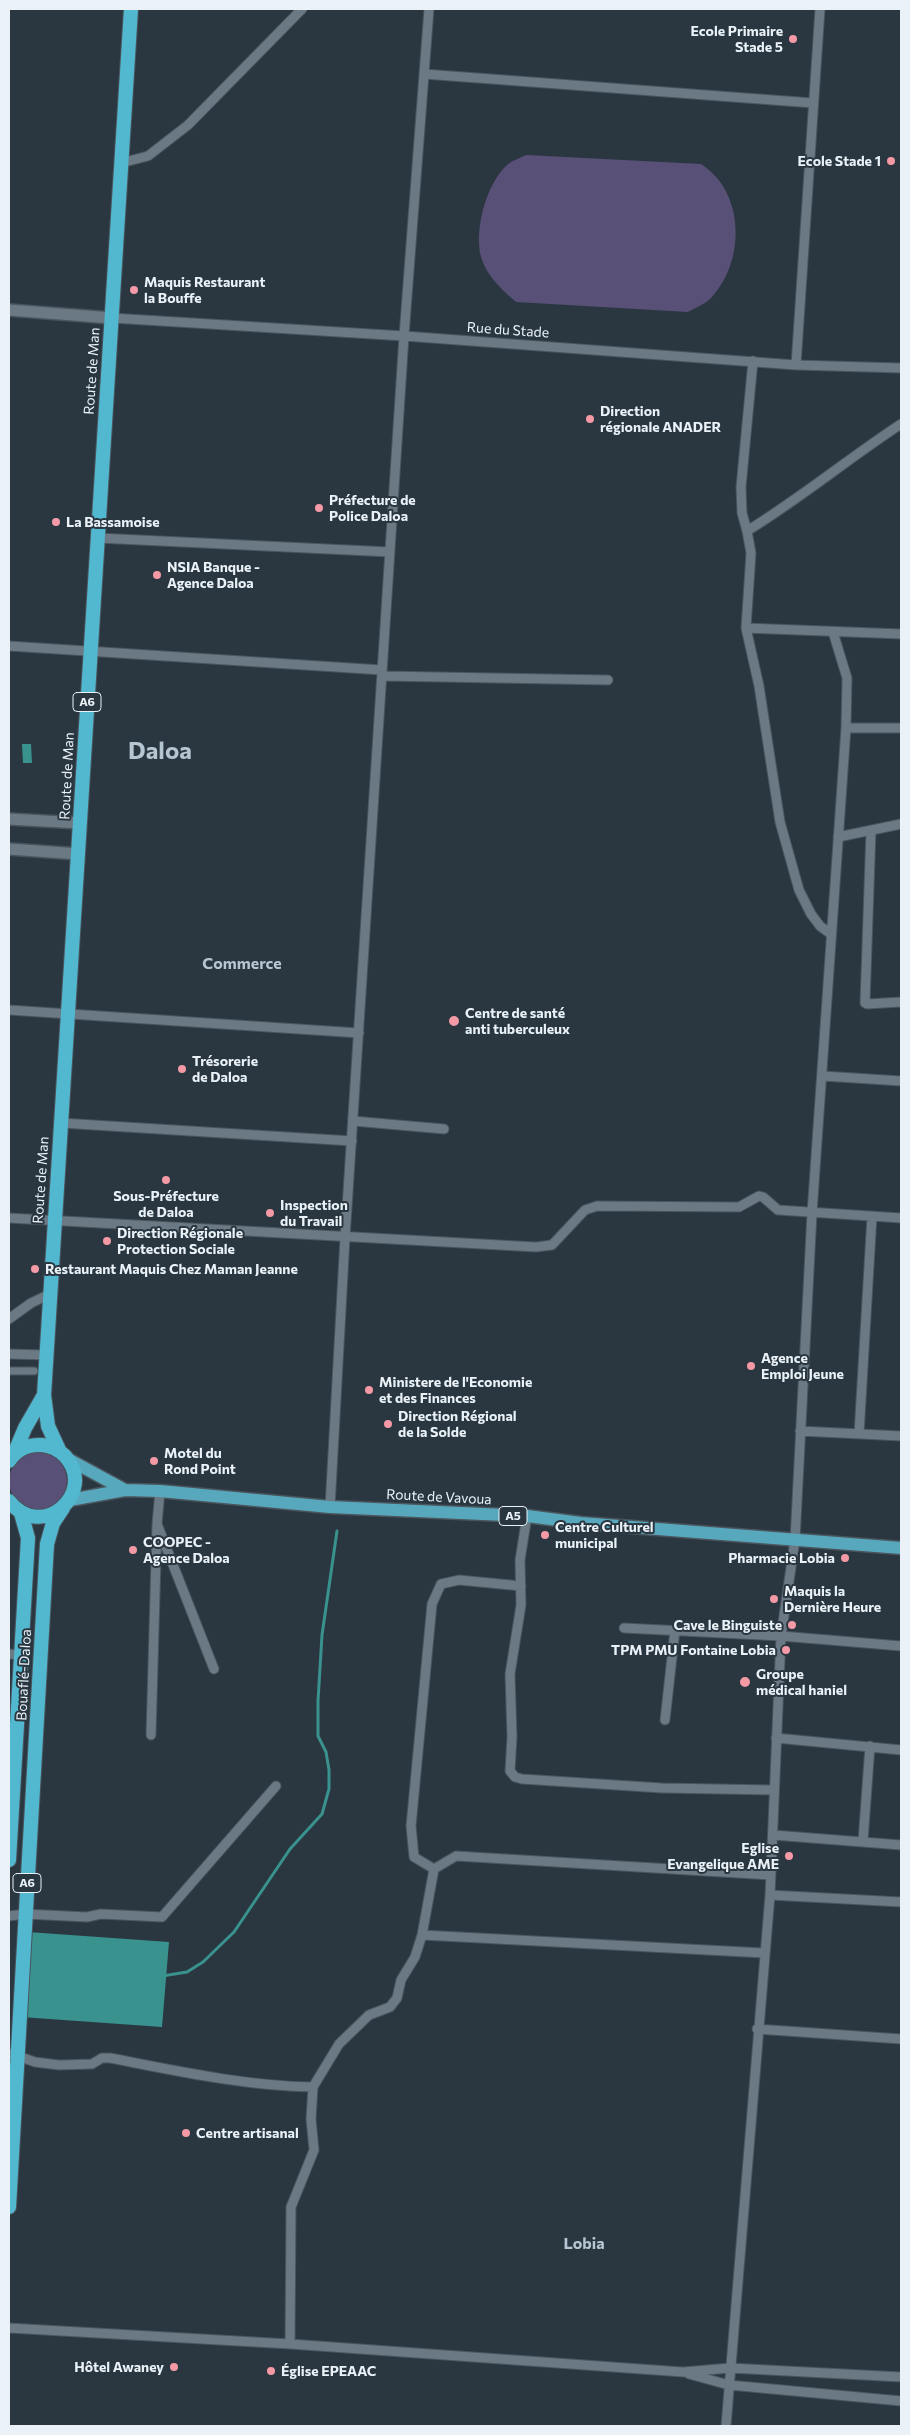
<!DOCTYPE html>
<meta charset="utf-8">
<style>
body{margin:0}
#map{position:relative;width:910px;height:2435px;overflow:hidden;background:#2a3741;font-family:Commissioner,sans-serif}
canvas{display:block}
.frame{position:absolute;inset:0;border:10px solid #eaf2f8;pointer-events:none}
</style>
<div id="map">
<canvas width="910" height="2435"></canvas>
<div class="frame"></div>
</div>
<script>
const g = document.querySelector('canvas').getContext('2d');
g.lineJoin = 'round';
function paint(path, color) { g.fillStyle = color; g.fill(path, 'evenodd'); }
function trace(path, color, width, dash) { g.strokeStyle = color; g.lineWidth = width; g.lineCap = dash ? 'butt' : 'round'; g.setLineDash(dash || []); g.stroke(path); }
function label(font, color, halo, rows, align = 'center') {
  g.font = font + ' Commissioner,sans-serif'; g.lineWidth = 4; g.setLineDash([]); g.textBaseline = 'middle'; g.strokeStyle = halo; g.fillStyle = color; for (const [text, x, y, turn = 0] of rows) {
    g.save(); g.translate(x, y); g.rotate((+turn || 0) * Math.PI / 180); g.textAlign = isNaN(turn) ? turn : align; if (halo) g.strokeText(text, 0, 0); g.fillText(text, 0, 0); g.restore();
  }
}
const green = new Path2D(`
 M526 155 701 164C745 192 746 261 711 298 705 304 695 308 688 312L516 302C502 290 486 275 481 257 474 230 486 185 506 166 511 161 520 158 526 155Z
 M9 1481a29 29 0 1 1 58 0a29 29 0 1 1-58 0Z`);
const water = new Path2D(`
 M22 744H31L32 763H23Z
 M28 1932 169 1942 162 2027 21 2017Z`);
const stream = new Path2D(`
 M162 1976 187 1972 203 1962 234 1932 290 1849 322 1814 329 1789V1770L326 1752 318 1736V1701L322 1635 337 1531`);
const pedestrian = new Path2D(`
 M9 1371H34`);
const minor = new Path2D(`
 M424 74 813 103
 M121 163 148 156 188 125 302 9
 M112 318 404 336 796 365 901 368
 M753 361 741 487 742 513 747 531 751 553 746 628 759 686 780 822 799 890 811 914 820 926 831 934
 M796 365 820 9
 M747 531C801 498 849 458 901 424
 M98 538 390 552
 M746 628 901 634
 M9 646 382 670
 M382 676 608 680
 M846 728H901
 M871 830 865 1003 867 1004 901 1002
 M838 837 901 824
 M9 1010 359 1033
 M823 1076 901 1081
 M353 1121 444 1129
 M61 1123 352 1141
 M9 1218 536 1247 552 1245 585 1210 597 1206 739 1207 759 1196 763 1197 778 1210 901 1218
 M9 1319 31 1303 50 1294
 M9 1354 47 1355
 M800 1431 901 1436
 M859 1434 872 1216
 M160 1491 157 1524 214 1669
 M330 1507 345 1238 404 336 429 9
 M527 1516 520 1560 521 1605 510 1674 512 1737 510 1771 515 1777 522 1779 662 1788 773 1790
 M624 1628 781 1636 901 1646
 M9 1654 21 1655
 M665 1720 675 1630
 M151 1735 157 1524
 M776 1738 901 1750
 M773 1835 901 1845
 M863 1841 870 1746
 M434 1869 414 1857 411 1826 432 1604 441 1584 459 1580 521 1586
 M770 1895 901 1902
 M9 1916 25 1914 87 1917 101 1914 162 1917 276 1786
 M422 1935 764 1953
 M757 2029 901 2039
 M9 2053 35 2062 59 2065 92 2064 102 2058H110C177 2071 245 2086 313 2087
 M9 2328 290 2344 683 2372 730 2368 901 2377
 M290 2344 291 2207 314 2150 311 2119 313 2087 339 2044 369 2015 390 2007 397 1998 401 1980 415 1957 422 1935 434 1869 456 1856 771 1875
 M689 2374 729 2385 901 2401
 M726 2426 770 1895 781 1636 795 1540 812 1213 846 728 847 678 833 632`);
const tertiary = new Path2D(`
 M9 310 112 318
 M9 819 80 823
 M9 849 79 854`);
const primary = new Path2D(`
 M68 1459 125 1490
 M70 1500 125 1490 160 1491 330 1507 527 1516 581 1523 901 1548`);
const trunk = new Path2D(`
 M60 1452 48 1426 44 1395 131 9
 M14 1454 25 1428 44 1395
 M9 1461C16 1450 28 1444 42 1445 51 1446 59 1450 65 1456 98 1492 42 1543 9 1501
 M9 1860 28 1538 21 1513
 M9 2207 47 1544 53 1523 63 1508`);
const markers = [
 [793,39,5,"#f49aa7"],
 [891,161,5,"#f49aa7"],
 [134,290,5,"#f49aa7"],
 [590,419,5,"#f49aa7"],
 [319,508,5,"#f49aa7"],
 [56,522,5,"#f49aa7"],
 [157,575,5,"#f49aa7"],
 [454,1021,6,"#f49aa7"],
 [182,1069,5,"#f49aa7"],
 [166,1180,5,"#f49aa7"],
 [270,1213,5,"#f49aa7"],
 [107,1241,5,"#f49aa7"],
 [35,1269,5,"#f49aa7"],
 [751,1366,5,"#f49aa7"],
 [369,1390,5,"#f49aa7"],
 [388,1424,5,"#f49aa7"],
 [154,1461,5,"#f49aa7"],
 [545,1535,5,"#f49aa7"],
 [133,1550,5,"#f49aa7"],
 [845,1558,5,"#f49aa7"],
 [774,1599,5,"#f49aa7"],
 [792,1625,5,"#f49aa7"],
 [786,1650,5,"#f49aa7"],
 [745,1682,6,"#f49aa7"],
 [789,1856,5,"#f49aa7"],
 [186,2133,5,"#f49aa7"],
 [174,2367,5,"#f49aa7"],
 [271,2371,5,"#f49aa7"]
];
const shields = [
 [87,702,28],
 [513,1516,28],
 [27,1883,28]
];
const shieldNames = [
 ["A6",87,702],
 ["A5",513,1516],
 ["A6",27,1883]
];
const poiNames = [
 ["Ecole Primaire",783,31,"right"],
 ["Stade 5",783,47,"right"],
 ["Ecole Stade 1",881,161,"right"],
 ["Maquis Restaurant",144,282],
 ["la Bouffe",144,298],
 ["Direction",600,411],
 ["régionale ANADER",600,427],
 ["Préfecture de",329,500],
 ["Police Daloa",329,516],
 ["La Bassamoise",66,522],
 ["NSIA Banque -",167,567],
 ["Agence Daloa",167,583],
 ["Centre de santé",465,1013],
 ["anti tuberculeux",465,1029],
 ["Trésorerie",192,1061],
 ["de Daloa",192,1077],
 ["Sous-Préfecture",166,1196,"center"],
 ["de Daloa",166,1212,"center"],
 ["Inspection",280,1205],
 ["du Travail",280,1221],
 ["Direction Régionale",117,1233],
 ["Protection Sociale",117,1249],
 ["Restaurant Maquis Chez Maman Jeanne",45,1269],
 ["Agence",761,1358],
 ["Emploi Jeune",761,1374],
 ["Ministere de l'Economie",379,1382],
 ["et des Finances",379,1398],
 ["Direction Régional",398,1416],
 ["de la Solde",398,1432],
 ["Motel du",164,1453],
 ["Rond Point",164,1469],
 ["Centre Culturel",555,1527],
 ["municipal",555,1543],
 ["COOPEC -",143,1542],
 ["Agence Daloa",143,1558],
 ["Pharmacie Lobia",835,1558,"right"],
 ["Maquis la",784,1591],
 ["Dernière Heure",784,1607],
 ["Cave le Binguiste",782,1625,"right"],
 ["TPM PMU Fontaine Lobia",776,1650,"right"],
 ["Groupe",756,1674],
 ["médical haniel",756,1690],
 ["Eglise",779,1848,"right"],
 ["Evangelique AME",779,1864,"right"],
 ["Centre artisanal",196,2133],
 ["Hôtel Awaney",164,2367,"right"],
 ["Église EPEAAC",281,2371]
];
const streetNames = [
 ["Rue du Stade",508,330,4],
 ["Route de Man",92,371,-86],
 ["Route de Man",67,776,-87],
 ["Route de Man",41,1180,-86],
 ["Route de Vavoua",439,1497,3],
 ["Bouaflé-Daloa",24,1675,-87]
];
const quarterNames = [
 ["Commerce",242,964],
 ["Lobia",584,2244]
];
const townNames = [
 ["Daloa",160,751]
];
paint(green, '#585077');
paint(water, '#39928d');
trace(stream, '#39928d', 3);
trace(pedestrian, '#4a555d', 9);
trace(minor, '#4a555d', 11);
trace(tertiary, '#4a555d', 14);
trace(primary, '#4a555d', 15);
trace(trunk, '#4a555d', 16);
trace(pedestrian, '#6b7985', 7);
trace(minor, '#6b7985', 9);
trace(tertiary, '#6b7985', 11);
trace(primary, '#58a8bd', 12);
trace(trunk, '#52b8d0', 14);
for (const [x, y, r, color] of markers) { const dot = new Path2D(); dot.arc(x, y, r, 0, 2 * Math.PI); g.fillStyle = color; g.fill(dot); trace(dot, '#2a3741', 2); }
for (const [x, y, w] of shields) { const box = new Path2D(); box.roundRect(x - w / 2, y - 9.5, w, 19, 4); g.fillStyle = '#2a3741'; g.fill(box); trace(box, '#eaf2f8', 1); }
label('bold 12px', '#eaf2f8', null, shieldNames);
label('bold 14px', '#eaf2f8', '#2a3741', poiNames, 'left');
label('14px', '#eaf2f8', '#2a3741', streetNames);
label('bold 16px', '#b6c5d2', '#2a3741', quarterNames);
label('bold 24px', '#b6c5d2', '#2a3741', townNames);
</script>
